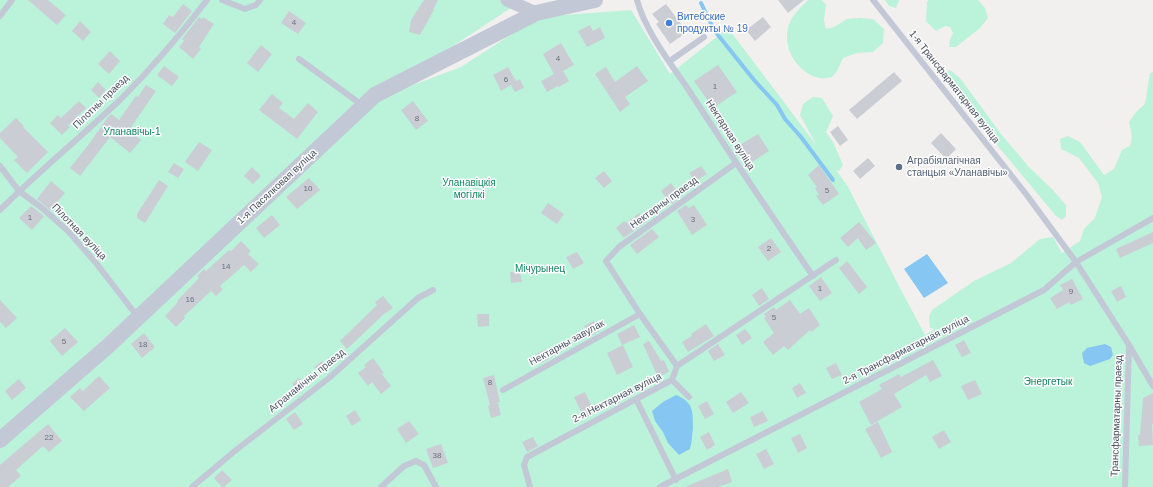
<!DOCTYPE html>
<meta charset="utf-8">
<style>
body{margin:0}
canvas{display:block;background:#f2efef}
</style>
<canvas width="1153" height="487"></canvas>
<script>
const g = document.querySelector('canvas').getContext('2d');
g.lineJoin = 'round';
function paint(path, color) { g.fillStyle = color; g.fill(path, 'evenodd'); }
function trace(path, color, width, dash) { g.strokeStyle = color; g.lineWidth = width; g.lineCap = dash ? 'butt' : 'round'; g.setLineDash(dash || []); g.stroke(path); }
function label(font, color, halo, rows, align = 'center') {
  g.font = font + ' Arial,sans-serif'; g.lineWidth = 3; g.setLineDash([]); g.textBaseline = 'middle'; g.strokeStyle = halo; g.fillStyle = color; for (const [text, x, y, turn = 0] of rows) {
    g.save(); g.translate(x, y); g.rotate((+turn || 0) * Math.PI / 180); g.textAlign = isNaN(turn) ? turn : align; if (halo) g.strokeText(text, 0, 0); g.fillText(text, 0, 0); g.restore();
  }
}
const green = new Path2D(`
 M0 0H523L447 50 371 89 152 295 0 433Z
 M808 0H822L826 5 824 20 826 29 834 27 847 19 859 18 873 19 884 29 883 43 873 52 857 53 843 58 837 71 832 77C828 78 823 79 819 78 797 73 781 46 789 25 792 15 801 7 808 0Z
 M885 0H899L896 8 889 6Z
 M929 0H978L985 8 988 18 980 28 956 47H949L950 39 953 33 950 27 945 26 936 31 926 21 927 2Z
 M631 10 670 74 728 28 817 146 800 115 803 104 813 97 822 98 833 116 826 132 833 142 843 165 839 171 836 170 847 185 901 290 925 335 935 329 930 328 929 317 932 310 974 281 1011 263 1040 239 1053 237 1062 253 1080 241 1084 229 1095 218 1102 197 1098 183 1079 158 1061 149 1060 139 1068 136 1080 142 1104 175 1114 169 1122 150 1130 146 1132 136 1129 122 1136 112 1145 104 1150 73 1153 72V487H0V443L378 98 461 67 538 17Z
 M950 70 960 78 1001 134 1029 167 1052 189 1066 205V216L1062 220 1056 216 949 87 947 72Z`);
const water = new Path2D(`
 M927 254 948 283 924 298 904 269Z
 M1105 344 1111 347 1113 355 1110 359 1090 366 1084 363 1082 353 1087 348Z
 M676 395C693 402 693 410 693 428 692 435 692 442 690 449L679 455 668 443 663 432 655 421 652 411 663 402Z`);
const stream = new Path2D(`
 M701 3 714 30 754 80 777 105 785 119 801 137 833 180`);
const building = new Path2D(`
 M28 0H48L66 15 57 25Z
 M424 0H438L433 10H434L420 35 409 32 411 20Z
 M778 0H804L788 13Z
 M183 4 192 11 175 33 163 24 169 15 173 17Z
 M666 4 687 32 670 44 656 24 659 22 652 14Z
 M289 11 306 23 298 34 281 23Z
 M199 17 202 19 203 17 214 24 199 47 201 49 193 59 179 47 184 41 182 39Z
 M763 17 771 27 755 41 746 30Z
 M80 21 91 32 83 41 72 31Z
 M590 25 593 31 600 27 605 38 587 47 578 31Z
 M561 43 574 65 563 71 569 81 559 87 558 86 547 92 541 81 554 74 543 54Z
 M261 45 272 54 258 72 247 63Z
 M110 51 120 61 109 74 98 64Z
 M718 65 737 92 713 108 694 81Z
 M164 66 179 77 172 86 157 75Z
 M637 66 648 81 625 97 630 104 620 112 595 74 606 67 615 82Z
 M508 67 516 81 520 79 524 88 515 92 511 85 501 91 493 75Z
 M894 72 902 81 857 119 849 110Z
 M98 82 106 90 99 98 91 90Z
 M146 85 156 91 129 130 141 140 130 153 110 137 80 176 70 168 89 144 108 117 111 114 119 120 136 96 138 97Z
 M272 94 283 103 279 108 294 119 308 103 318 112 297 139 259 110Z
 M79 101 86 108 68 126 70 127 62 135 50 123 58 115 61 118Z
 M413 101 428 121 416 130 401 110Z
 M16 118 24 126 23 127 48 152 27 173 14 160 18 157 0 138V133Z
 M838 126 848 140 840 146 830 132Z
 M941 133 956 149 946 159 931 143Z
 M758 134 769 151 749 164 738 146Z
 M199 142 212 150 198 171 185 162Z
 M868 158 875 166 860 179 853 171Z
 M174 163 184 169 178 178 168 172Z
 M819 165 839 194 823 205 816 196 819 195 815 188 817 187 808 175Z
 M701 166 707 174 695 181 689 173Z
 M252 167 261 176 253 184 244 176Z
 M604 171 612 181 604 188 595 178Z
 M309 178 320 190 297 209 286 197Z
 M159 180 168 186 145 223 137 218V214Z
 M51 181 65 193 50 210 37 199Z
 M671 183 681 197 672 204 670 201 669 202 661 191Z
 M548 203 564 214 557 224 541 213Z
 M686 205 689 208 694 205 707 225 692 235 677 211Z
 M31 206 44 216 32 230 19 218Z
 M639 213 646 222 624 238 616 228 624 221 626 223Z
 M272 215 280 225 264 238 256 228Z
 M859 222 876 243 866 250 858 238 848 247 840 238Z
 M652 229 659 237 637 254 630 245Z
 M1153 232V243L1120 258 1116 249Z
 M771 238 781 252 768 261 758 247Z
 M241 241 251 251 248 254 259 264 251 272 244 265 220 286 223 289 216 296 211 291 184 316 185 318 176 327 165 316 178 302 177 301 199 278 197 276 204 269 206 271 229 250 231 251Z
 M577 252 584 263 573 269 566 257Z
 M847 261 867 287 859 294 839 268Z
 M520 271 522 282 511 283 510 272Z
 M821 277 832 293 820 301 809 286Z
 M1072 279 1083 299 1071 305 1069 302 1057 309 1050 298 1063 290 1060 285Z
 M1121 286 1126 297 1117 302 1111 291Z
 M762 288 769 299 759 306 752 295Z
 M383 296 393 308 384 314 347 349 340 341 377 305 375 302Z
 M0 300 17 318 6 328 0 322Z
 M790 300 800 314 809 308 820 325 811 332 810 330 788 350 784 346 773 355 763 342 774 333 764 318 766 317 764 314 774 307 776 310Z
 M477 314H489V326L478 327Z
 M594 321 600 331 590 336 584 326Z
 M706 324 714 336 688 352 682 342 692 336 691 334Z
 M634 325 640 337 622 345 617 334Z
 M65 328 78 342 62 356 50 341Z
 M745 329 752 338 742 345 736 335Z
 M144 333 155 347 142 358 131 344Z
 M964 340 971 353 962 357 955 345Z
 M649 341 661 361 664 360 669 372 658 377 643 344Z
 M718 344 725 355 714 361 708 351Z
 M623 345 633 367 617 375 607 353Z
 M546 349 551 358 541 363 536 354Z
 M373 358 384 373 382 374 391 386 381 394 372 382 368 386 358 373 366 367 364 365Z
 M933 360 942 376 930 382 926 375 894 394 902 407 871 425 859 402 882 389 879 385 899 374 901 377Z
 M322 361 328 368 321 374 314 367Z
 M836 363 842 375 832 379 826 368Z
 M494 375 500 402 493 404 498 403 501 415 491 418 488 406 490 405 483 378Z
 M99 376 110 388 84 411 70 397 80 388 83 391Z
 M299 378 306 385 298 392 292 384Z
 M19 379 26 388 12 400 5 391Z
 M975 380 982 394 968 400 961 386Z
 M800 383 806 393 797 398 792 388Z
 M585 392 595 413 584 418 574 397Z
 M741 392 749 403 733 413 726 402Z
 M1153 393V424H1152L1153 445 1139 446 1138 435H1140L1143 398Z
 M707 401 714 414 705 419 698 406Z
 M355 410 361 420 352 426 346 416Z
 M763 411 768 421 754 427 750 417Z
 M295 412 303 424 294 430 286 419Z
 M409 421 419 434 406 443 397 429Z
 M878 422 892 452 881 458 865 429Z
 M48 424 62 441 49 452 43 446 16 470 21 476 8 487H0V465Z
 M944 430 951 442 939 449 932 437Z
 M709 432 715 445 707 450 700 437Z
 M800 434 807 448 798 453 791 438Z
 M533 437 538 446 527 452 522 442Z
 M441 444 448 463 433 468 426 449Z
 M766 449 774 464 764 469 756 454Z
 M728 469 732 482 718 487H685Z
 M222 470 232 480 224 487H222L214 478Z`);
const service = new Path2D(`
 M222 0 245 9 256 5 260 0
 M637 0C645 31 672 65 690 92 730 154 771 215 813 276
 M873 0 1026 194 1076 262 1129 345 1153 386
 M0 16 12 0
 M299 59 362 105
 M670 61 704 37
 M0 166 19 191 42 208 68 231 96 263 137 316
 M0 210C39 171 81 137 121 99 151 69 181 34 207 0
 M677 366 640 314 606 261 619 247 736 163
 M672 380 689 397
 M503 390 640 314
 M636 399 676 480
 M192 487 236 450 329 378 418 298 433 290
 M381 487 404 466 416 461 424 465 436 487
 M530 487 524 465 527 457 672 380 677 366 836 260
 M660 487 1044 290 1076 262 1153 218
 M1125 487 1129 345`);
const minor = new Path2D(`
 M507 0 536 13`);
const tertiary = new Path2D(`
 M0 440 108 346 375 95 536 13 595 0`);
const markers = [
 [669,23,4,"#3f7fe0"],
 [899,167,4,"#5c6f8a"]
];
const numberNames = [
 ["4",294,23],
 ["4",558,59],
 ["6",506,80],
 ["1",715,87],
 ["8",417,119],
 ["10",308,189],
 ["5",827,191],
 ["1",30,218],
 ["3",693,220],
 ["2",769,249],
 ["14",226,267],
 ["1",820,289],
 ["9",1071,292],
 ["16",190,300],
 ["5",774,318],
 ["5",64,342],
 ["18",143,345],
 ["8",490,383],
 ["22",49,438],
 ["38",437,456]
];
const shopNames = [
 ["Витебские",677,17],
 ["продукты № 19",677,29]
];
const streetNames = [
 ["1-я Трансфарматарная вуліца",954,87,52],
 ["Пілотны праезд",101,102,-44],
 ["Нектарная вуліца",730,135,57],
 ["1-я Пасялковая вуліца",277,187,-43],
 ["Нектарны праезд",664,203,-36],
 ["Пілотная вуліца",79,232,46],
 ["Нектарны завулак",567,343,-29],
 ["2-я Трансфарматарная вуліца",906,350,-27],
 ["Агранамічны праезд",307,381,-39],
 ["2-я Нектарная вуліца",617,398,-27],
 ["Трансфарматарны праезд",1117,416,-88]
];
const parkNames = [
 ["Уланавічы-1",132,132],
 ["Уланавіцкія",469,183],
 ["могілкі",469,195],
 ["Мічурынец",540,269],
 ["Энергетык",1048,382]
];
const serviceNames = [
 ["Аграбіялагічная",907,161],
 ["станцыя «Уланавічы»",907,173]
];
paint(green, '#bbf2da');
paint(water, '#85c7f2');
trace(stream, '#85c7f2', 4);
paint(building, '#cbcdd5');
trace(service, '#c2c8d5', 6);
trace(minor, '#c2c8d5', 13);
trace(tertiary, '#c2c8d5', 16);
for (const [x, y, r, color] of markers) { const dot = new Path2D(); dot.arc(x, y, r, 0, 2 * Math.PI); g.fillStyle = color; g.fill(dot); trace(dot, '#fff', 1.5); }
label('8px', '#676e7c', null, numberNames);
label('10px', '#366cbe', '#fff', shopNames, 'left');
label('10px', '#464e5e', '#fff', streetNames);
label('10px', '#118560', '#fff', parkNames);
label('10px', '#4e5e75', '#fff', serviceNames, 'left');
</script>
